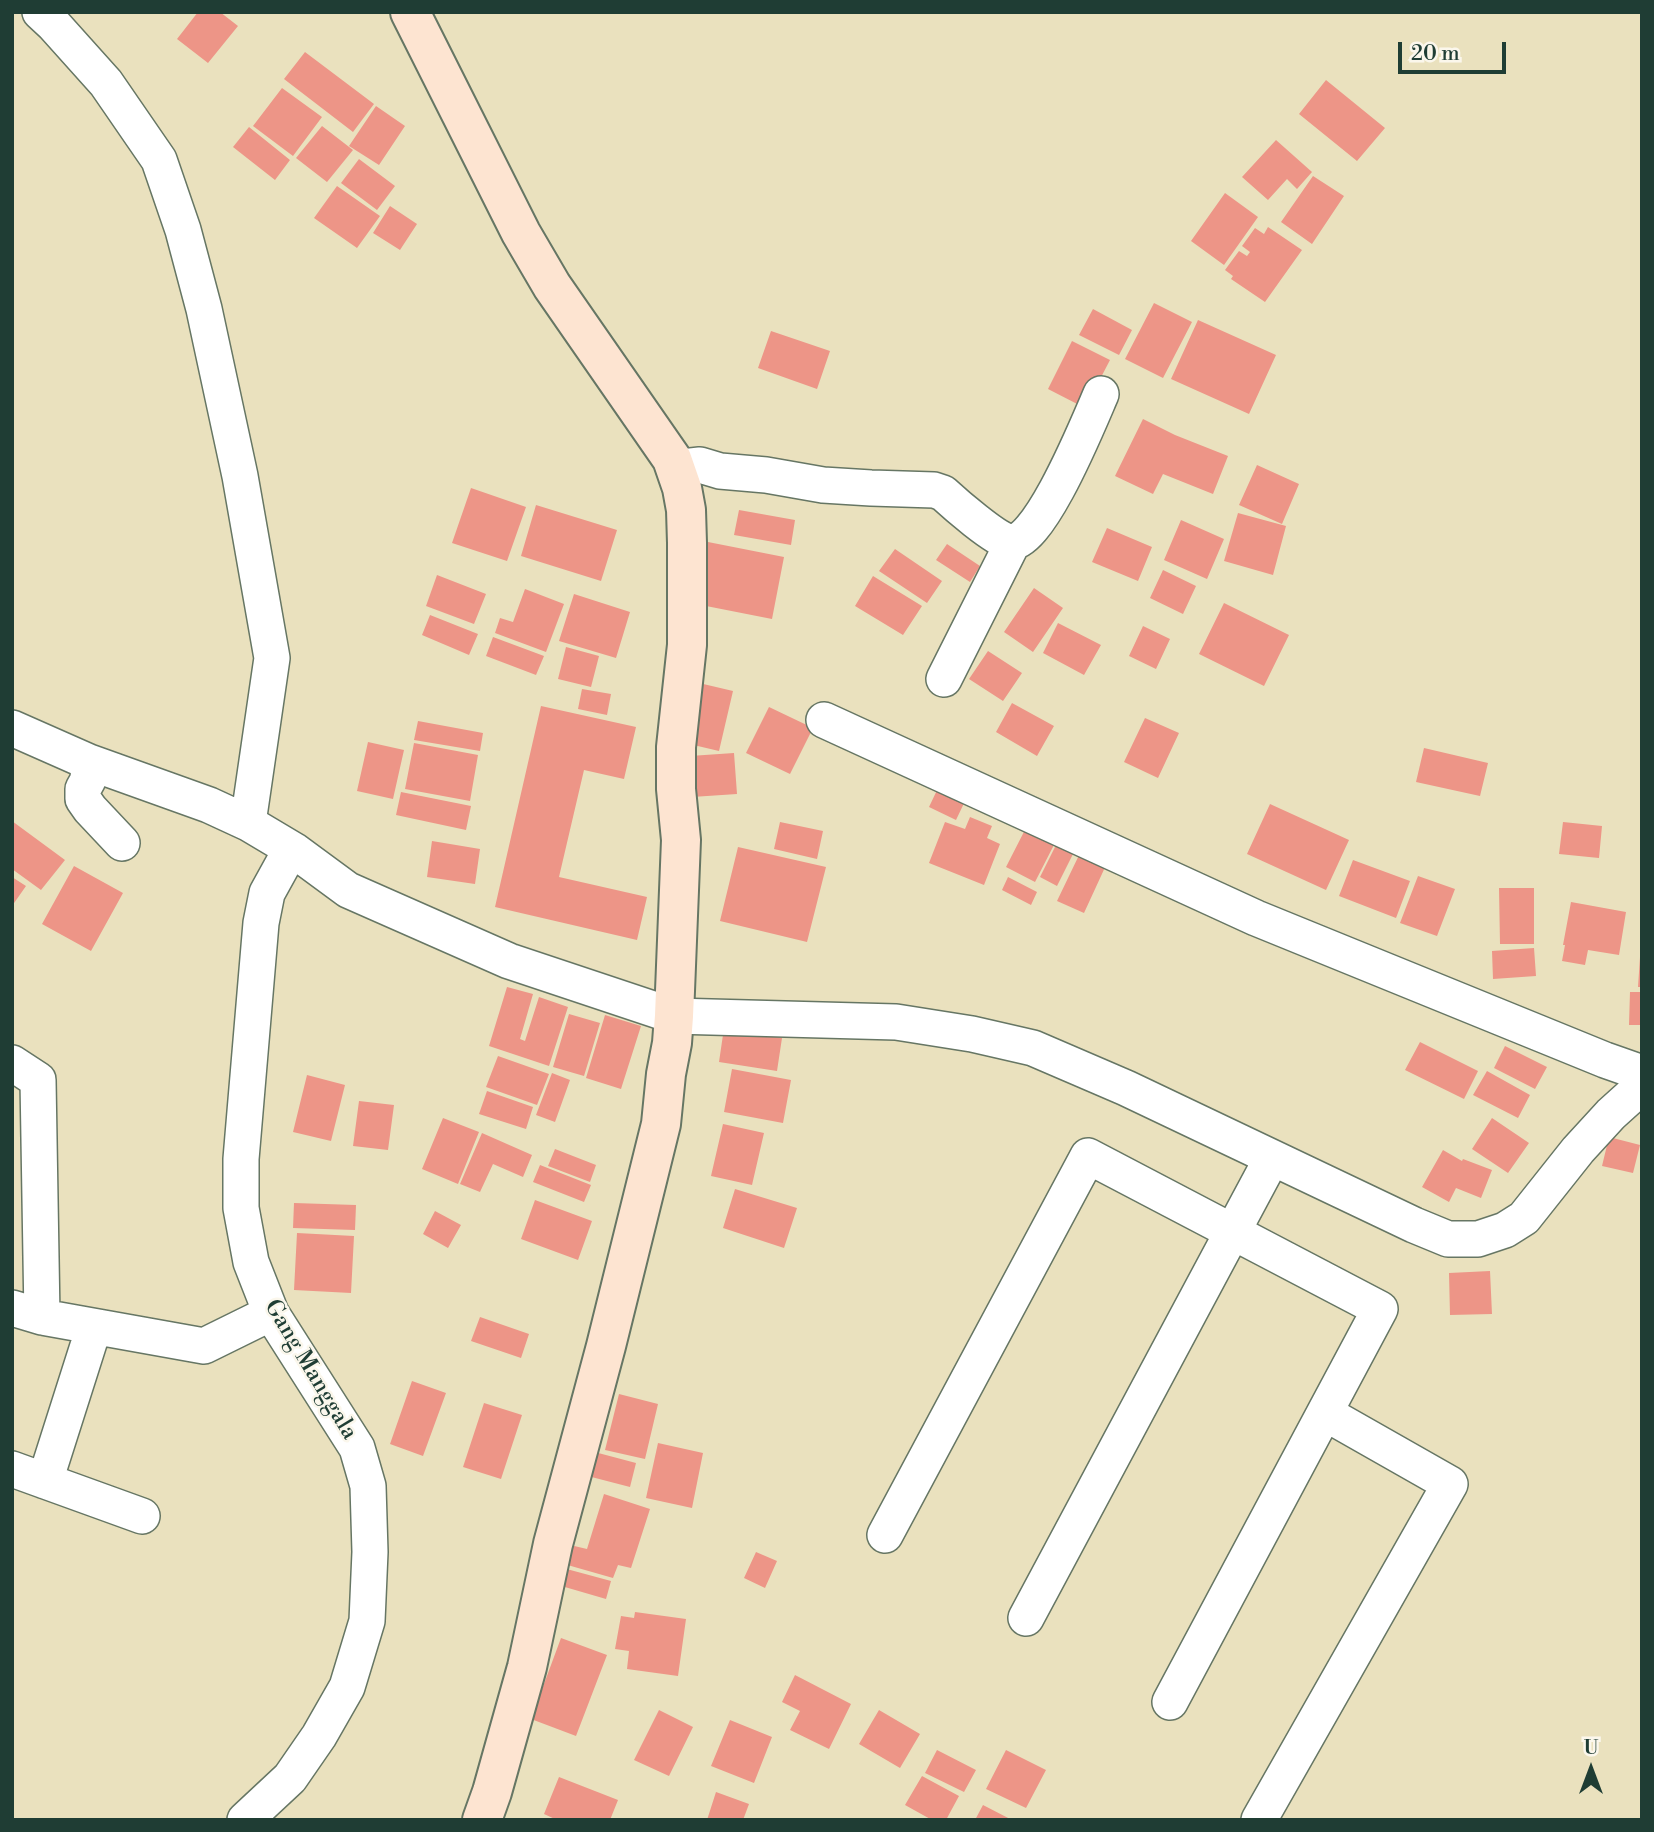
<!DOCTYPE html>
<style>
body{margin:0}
#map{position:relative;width:1654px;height:1832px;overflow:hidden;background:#eae1be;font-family:"Libre Bodoni",serif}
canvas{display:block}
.frame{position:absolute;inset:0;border:14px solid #1f3d34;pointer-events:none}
.north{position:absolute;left:1556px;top:1734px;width:70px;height:70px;-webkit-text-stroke:5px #fbf7ec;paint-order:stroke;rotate:0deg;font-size:19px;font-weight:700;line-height:28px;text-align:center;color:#1f3d34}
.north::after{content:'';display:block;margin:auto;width:24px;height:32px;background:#1f3d34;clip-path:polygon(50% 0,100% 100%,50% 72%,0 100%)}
.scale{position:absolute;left:1398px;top:42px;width:108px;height:32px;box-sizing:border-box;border:4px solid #1f3d34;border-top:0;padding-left:9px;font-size:21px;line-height:24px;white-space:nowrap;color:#1f3d34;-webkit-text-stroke:5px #fbf7ec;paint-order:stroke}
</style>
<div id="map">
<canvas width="1654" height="1832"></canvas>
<div class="frame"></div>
<div class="north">U</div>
<div class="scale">20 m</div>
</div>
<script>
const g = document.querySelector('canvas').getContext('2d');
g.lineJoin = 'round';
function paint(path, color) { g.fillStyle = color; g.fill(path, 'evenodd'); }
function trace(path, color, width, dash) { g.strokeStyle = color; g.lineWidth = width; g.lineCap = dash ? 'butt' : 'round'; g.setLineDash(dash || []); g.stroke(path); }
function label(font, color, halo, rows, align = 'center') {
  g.font = font + ' "Libre Bodoni",serif'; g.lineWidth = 5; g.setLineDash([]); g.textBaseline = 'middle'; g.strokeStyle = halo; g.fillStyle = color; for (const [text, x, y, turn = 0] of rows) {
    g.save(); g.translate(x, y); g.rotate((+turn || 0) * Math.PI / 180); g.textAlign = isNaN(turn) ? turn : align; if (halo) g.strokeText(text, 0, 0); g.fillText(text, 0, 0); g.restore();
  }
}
const building = new Path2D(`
 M198 12H220L238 26 208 63 177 39Z
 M305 52 374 104 353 132 284 79Z
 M1326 80 1385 128 1357 161 1299 114Z
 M282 88 322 117 293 156 253 126Z
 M376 106 405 126 379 165 349 146Z
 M322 126 353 150 327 182 296 158Z
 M249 127 290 160 275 180 233 147Z
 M1276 140 1312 172 1297 189 1287 179 1268 200 1242 177Z
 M359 159 395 186 377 210 341 183Z
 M1313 176 1344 196 1312 244 1281 222Z
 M337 186 380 216 357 248 314 218Z
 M1225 193 1258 217 1224 265 1191 241Z
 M390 206 417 224 400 250 373 233Z
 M1268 227 1302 250 1265 302 1231 279 1233 276 1225 270 1239 251 1247 256 1250 252 1242 246 1255 228 1264 234Z
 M1154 303 1192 322 1163 378 1125 359Z
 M1093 309 1132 330 1119 355 1079 335Z
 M1198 320 1276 355 1249 414 1171 379Z
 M771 331 830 351 817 389 758 368Z
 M1072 341 1110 360 1085 408 1048 389Z
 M1143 419 1175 435 1228 456 1213 494 1163 474 1153 494 1115 476Z
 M1257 465 1299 484 1282 524 1239 505Z
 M471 488 526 507 507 561 452 543Z
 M536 505 617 530 601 581 521 556Z
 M739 510 795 520 791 545 734 535Z
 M1238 513 1286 526 1273 575 1224 561Z
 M1181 520 1224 539 1207 579 1164 560Z
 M1107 528 1152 547 1138 581 1092 562Z
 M708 542 784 557 772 619 696 604Z
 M947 544 980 566 970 582 936 560Z
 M895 549 942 581 927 603 879 571Z
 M1163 570 1196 586 1183 614 1150 598Z
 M437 575 486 594 474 624 426 606Z
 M873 576 922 606 903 635 855 606Z
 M1034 588 1063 608 1033 652 1004 632Z
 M525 589 564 604 546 652 495 633 500 618 513 622Z
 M574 594 630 612 616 658 559 641Z
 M1224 603 1289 635 1264 686 1199 654Z
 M430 615 478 634 469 655 422 635Z
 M1058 623 1101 645 1084 675 1043 653Z
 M1143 626 1170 639 1156 669 1129 656Z
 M493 637 544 656 536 675 486 656Z
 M566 647 599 656 591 687 558 679Z
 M988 651 1022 673 1003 701 969 679Z
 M699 683 733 691 719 751 685 743Z
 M582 689 611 694 607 715 578 709Z
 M1012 703 1054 726 1037 756 996 732Z
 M541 706 636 727 624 779 584 770 559 877 647 897 637 940 495 907Z
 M769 707 813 728 790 774 746 753Z
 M1145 718 1179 733 1158 778 1124 762Z
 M418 721 483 733 480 751 414 740Z
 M368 742 404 750 393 799 357 791Z
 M414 743 478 755 470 801 405 789Z
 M1424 748 1488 763 1480 796 1416 782Z
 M734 753 737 794 692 797 690 756Z
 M939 786 966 799 956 820 929 807Z
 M401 792 471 806 466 830 396 815Z
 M1270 804 1349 840 1326 890 1247 854Z
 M970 817 992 826 987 838 1000 844 984 885 929 863 945 822 965 829Z
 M12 821 65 860 41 890 12 869Z
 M780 822 823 831 817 859 774 849Z
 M1029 822 1058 837 1035 882 1006 867Z
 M1563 822 1602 826 1599 858 1559 854Z
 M432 841 480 849 475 884 427 877Z
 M1058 841 1075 850 1057 886 1040 877Z
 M738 847 826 867 807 942 720 921Z
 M1081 851 1107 863 1084 913 1057 901Z
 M1353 860 1410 881 1396 918 1339 896Z
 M74 866 123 893 91 951 42 924Z
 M1418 876 1455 889 1437 936 1400 923Z
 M12 877 26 886 12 906Z
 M1008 877 1037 892 1031 905 1002 890Z
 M1499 888H1534V944H1500Z
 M1571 902 1626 912 1619 955 1588 950 1585 965 1562 961 1565 945H1563Z
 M1534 948 1536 976 1493 979 1492 951Z
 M1640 957 1642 958V987H1638Z
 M507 987 533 994 520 1039 525 1041 539 997 568 1007 549 1066 489 1046Z
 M1630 992H1642V1025H1629Z
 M569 1014 600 1023 584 1076 553 1067Z
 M605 1015 641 1026 621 1089 586 1078Z
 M724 1028 782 1038 777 1071 719 1062Z
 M1420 1042 1478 1071 1464 1099 1405 1070Z
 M1505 1046 1547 1067 1535 1089 1494 1068Z
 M498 1056 549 1074 537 1105 486 1087Z
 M732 1069 791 1080 783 1123 724 1112Z
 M1487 1071 1530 1095 1518 1118 1473 1095Z
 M552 1073 570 1080 555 1122 536 1115Z
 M307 1075 345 1085 331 1141 293 1132Z
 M487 1091 533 1107 526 1129 479 1114Z
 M359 1101 394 1105 388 1150 353 1146Z
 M443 1118 479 1132 458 1184 422 1169Z
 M1492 1118 1529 1143 1508 1173 1472 1149Z
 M723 1124 764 1133 752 1185 711 1176Z
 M482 1133 532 1155 523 1177 493 1164 480 1192 460 1184Z
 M1609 1137 1640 1145 1633 1173 1602 1166Z
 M555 1149 596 1165 590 1182 548 1166Z
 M1443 1150 1462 1161 1463 1159 1492 1170 1481 1198 1456 1188 1449 1202 1422 1187Z
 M540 1165 591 1185 584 1202 533 1182Z
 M735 1189 797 1208 784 1248 723 1228Z
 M535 1200 592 1221 578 1260 521 1239Z
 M294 1203 356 1205 355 1230 293 1228Z
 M435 1211 461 1225 448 1248 423 1234Z
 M297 1233 354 1236 351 1293 294 1290Z
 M1490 1271 1492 1314 1450 1315 1449 1273Z
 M480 1317 529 1334 521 1358 471 1341Z
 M412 1381 446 1393 423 1456 390 1444Z
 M619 1394 658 1404 645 1459 605 1450Z
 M484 1403 522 1415 501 1479 463 1467Z
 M658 1443 703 1453 692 1508 646 1498Z
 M587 1450 636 1463 630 1487 580 1474Z
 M604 1494 650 1509 631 1568 618 1565 613 1578 564 1564 570 1545 587 1549Z
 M756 1552 777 1561 765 1588 744 1578Z
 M563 1568 611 1581 606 1599 558 1585Z
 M635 1612 686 1619 678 1676 627 1669 629 1651 615 1649 621 1616 634 1618Z
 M561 1638 607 1655 576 1736 531 1719Z
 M795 1675 851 1704 829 1749 790 1730 800 1711 782 1702Z
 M659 1710 693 1727 669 1776 634 1760Z
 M879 1710 920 1734 900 1768 859 1744Z
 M730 1720 772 1737 754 1783 711 1766Z
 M937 1750 976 1770 964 1792 925 1773Z
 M1006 1750 1046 1770 1026 1808 986 1789Z
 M922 1776 959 1796 946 1820H932L905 1805Z
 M559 1777 618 1800 610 1820H557L544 1814Z
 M716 1792 749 1804 743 1820H707Z
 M983 1805 1012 1820H975Z`);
const street = new Path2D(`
 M40 12 54 25 106 83 159 160 183 230 204 309 240 476 272 658 248 823
 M679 475 682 467 700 465 720 471 766 475 823 485 871 488 934 490 943 493C956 505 994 538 1009 542 1038 549 1090 419 1101 394
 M944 679 1013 542
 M824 720 1256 918 1605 1060 1642 1073
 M12 728 89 762 209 805 248 823 295 851 348 890 509 961 674 1016 896 1022 972 1034 1033 1048 1126 1088 1414 1225 1448 1239H1478L1505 1230 1524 1218 1578 1150 1611 1114 1642 1086
 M89 762 88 780 83 789V799L90 809 122 843
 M12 1063 38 1080 42 1317
 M12 1308 42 1317 204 1346 271 1313
 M12 1469 142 1516
 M45 1481 94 1327
 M885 1535 1088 1156 1380 1309 1170 1702
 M1026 1618 1272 1158
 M245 1820 290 1778 319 1736 347 1687 367 1621 370 1552 368 1486 357 1448 271 1313 251 1262 241 1208V1159L261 923 267 893 283 864 295 851
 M1259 1820 1450 1484 1325 1413`);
const secondary = new Path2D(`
 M410 12 521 233 552 286 672 459 682 488 686 510 687 543V645L676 747V789L681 840 674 1016 672 1043 666 1074 661 1124 606 1346 553 1544 527 1667 492 1792 482 1820`);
const streetNames = [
 ["Gang Manggala",310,1370,59]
];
paint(building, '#ed9587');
trace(street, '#667664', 38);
trace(secondary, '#667664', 42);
trace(street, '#fff', 35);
trace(secondary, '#fde4d1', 38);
label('23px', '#1f3d34', '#fbf7ec', streetNames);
</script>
